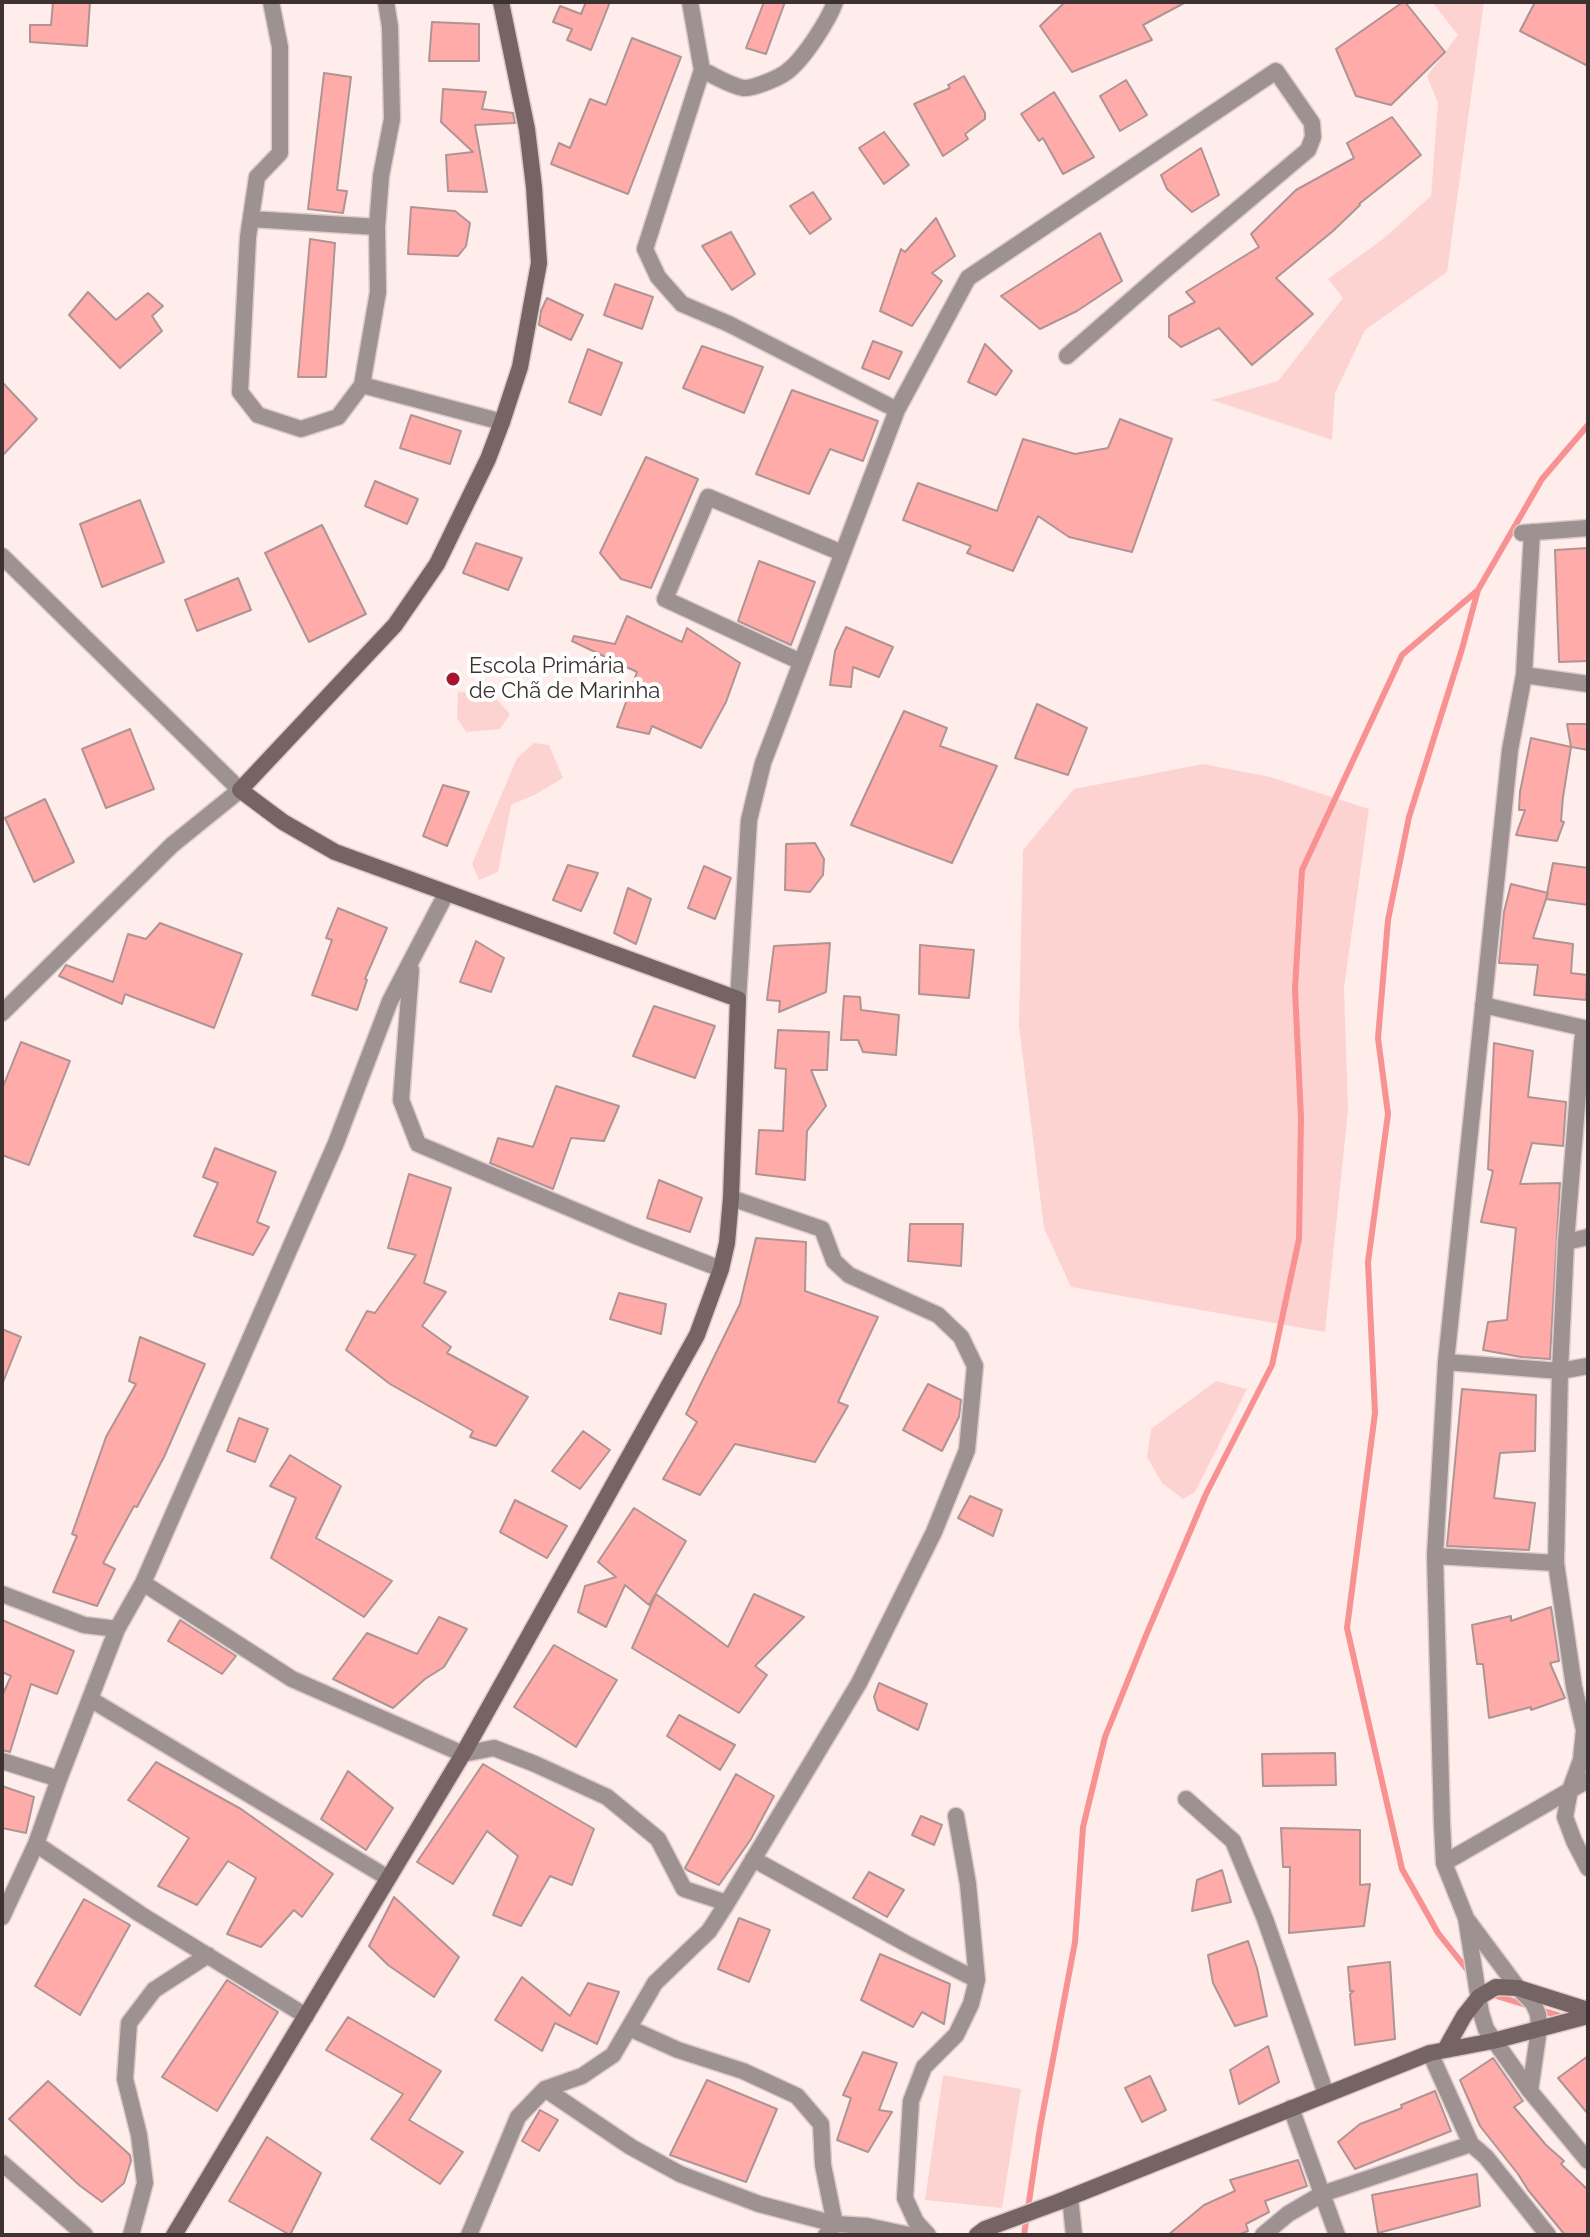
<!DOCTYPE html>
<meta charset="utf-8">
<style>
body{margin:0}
#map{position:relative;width:1590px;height:2237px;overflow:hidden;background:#ffedec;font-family:Raleway,sans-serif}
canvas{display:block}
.frame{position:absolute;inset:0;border:4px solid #3d3131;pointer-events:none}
</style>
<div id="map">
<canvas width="1590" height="2237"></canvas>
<div class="frame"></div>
</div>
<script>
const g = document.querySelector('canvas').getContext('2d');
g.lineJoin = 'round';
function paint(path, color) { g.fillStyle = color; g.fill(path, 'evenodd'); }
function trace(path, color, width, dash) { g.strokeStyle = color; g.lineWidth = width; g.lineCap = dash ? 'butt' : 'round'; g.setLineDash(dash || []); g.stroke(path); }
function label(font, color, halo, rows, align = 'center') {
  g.font = font + ' Raleway,sans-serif'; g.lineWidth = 8; g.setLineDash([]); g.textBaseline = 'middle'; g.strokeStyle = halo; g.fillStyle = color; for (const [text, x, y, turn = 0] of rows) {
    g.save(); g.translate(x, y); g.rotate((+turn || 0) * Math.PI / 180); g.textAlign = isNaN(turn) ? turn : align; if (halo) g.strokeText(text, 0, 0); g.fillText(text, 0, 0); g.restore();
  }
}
const green = new Path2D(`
 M1432 2H1484L1447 272 1365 330 1335 393 1332 440 1212 400 1278 381 1343 298 1328 279 1383 239 1431 196 1438 103 1427 76 1458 35Z
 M458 692 492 694 510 714 500 729 466 732 457 718Z
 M534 743 549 745 563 778 536 794 511 805 498 872 479 880 472 864 517 758Z
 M1203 764 1270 777 1369 809 1344 988 1348 1110 1325 1332 1071 1287 1044 1228 1019 1026 1023 850 1074 789Z
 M1216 1381 1247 1389 1195 1492 1183 1499 1162 1483 1147 1457 1151 1429Z
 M943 2075 1021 2089 1002 2208 925 2200Z`);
const stream = new Path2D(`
 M1469 1972 1438 1933 1402 1869 1347 1628 1375 1413 1368 1262 1388 1114 1378 1038 1388 920 1409 817 1462 649 1478 590 1542 479 1588 425
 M1490 1994 1529 2006
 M1540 2010 1564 2017
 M1024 2235 1040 2128 1075 1942 1083 1827 1105 1737 1147 1633 1206 1494 1272 1365 1299 1239 1301 1118 1295 989 1302 870 1402 655 1478 590`);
const building = new Path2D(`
 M53 2H90L87 46 30 42V25H51Z
 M586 2H610L591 50 567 40 572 29 553 22 560 6 581 14Z
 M764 2H785L766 54 746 48Z
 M1065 2H1186L1143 25 1152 40 1072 72 1040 26Z
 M1403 2H1405L1445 52 1391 105 1356 96 1336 49Z
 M1535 2H1588V66L1520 31Z
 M432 22 479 24V61H429Z
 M632 38 681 57 628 194 551 164 559 143 570 148 590 99 606 105Z
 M324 73 351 77 337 190 347 191 343 213 308 209Z
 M964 76 985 113V119L965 134 968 139 943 156 914 104 950 88 948 85Z
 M1126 80 1147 115 1120 131 1100 96Z
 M443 89 486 92 482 109 513 113 515 123 475 125 487 192 448 191 446 155 473 152 441 122Z
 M1054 92 1094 157 1063 174 1043 138 1039 141 1021 114Z
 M1392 117 1421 155 1359 204 1360 205 1333 231 1276 278 1313 314 1252 365 1219 328 1181 347 1169 337V316L1195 302 1186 292 1259 247 1251 234 1296 190 1354 158 1347 143Z
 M884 132 909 165 884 184 859 148Z
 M1201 148 1219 195 1192 212 1167 189 1161 175Z
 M813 192 831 219 810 234 790 206Z
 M411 207 455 211 470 223 466 246 458 256 408 254Z
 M936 218 955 256 932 273 942 281 912 326 880 311 901 249 905 252Z
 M731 232 755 274 732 290 702 246Z
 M1100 233 1122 281 1077 311 1040 329 1001 296Z
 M310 239 335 243 326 377H298Z
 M615 284 653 297 642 329 604 315Z
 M88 292 116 320 148 293 163 306 152 316 162 331 120 368 69 315Z
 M547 298 583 315 571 340 539 325 541 311Z
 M873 341 902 352 889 379 862 368Z
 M985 344 1012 371 996 395 968 382Z
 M702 346 763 367 744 413 683 388Z
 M588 349 622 363 601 415 569 402Z
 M2 382 37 419 2 456Z
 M792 390 878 421 863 461 830 449 809 494 756 474Z
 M411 415 461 431 450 464 400 448Z
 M1120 419 1172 439 1132 552 1069 537 1038 516 1013 571 967 553 971 546 903 520 918 483 997 511 1023 439 1075 454 1108 448Z
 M646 457 698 479 651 588 621 579 600 553Z
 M375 481 418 499 407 524 365 506Z
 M140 500 164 562 102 587 80 524Z
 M322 525 366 614 309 642 265 553Z
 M476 543 522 558 508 590 463 573Z
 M1588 548V661L1559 662 1555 550Z
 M759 561 815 582 791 645 738 621Z
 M238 578 251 610 197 631 185 600Z
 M627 616 682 642 687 628 740 663 726 702 701 748 652 726 649 734 617 727 637 672 572 641 574 636 615 644Z
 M846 627 893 647 879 677 853 667 851 687 830 685 835 651Z
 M1037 704 1087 728 1068 775 1015 758Z
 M904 711 947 728 940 746 997 766 952 863 851 825Z
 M1567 724H1588V750L1571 747Z
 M130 729 154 789 106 808 82 749Z
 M1531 738 1571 747 1563 797 1561 821 1564 822 1557 841 1516 835 1525 810H1519L1520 792Z
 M443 785 469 792 447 846 423 836Z
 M45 799 74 862 34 882 5 818Z
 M815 843 824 859 823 875 810 892 785 890 786 844Z
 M1553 863 1588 868V905L1546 899Z
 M568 865 598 873 581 911 553 900Z
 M704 866 731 878 715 919 688 908Z
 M1511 884 1548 893 1533 938 1573 944 1571 973 1587 975 1586 1000 1534 995 1538 965 1499 963 1504 912Z
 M628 888 651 899 636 944 614 933Z
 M338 908 387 928 365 979 367 980 357 1010 312 995 332 940 326 938Z
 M160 923 242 954 214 1028 125 994 122 1004 59 976 66 965 113 982 128 934 146 939Z
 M476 941 504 958 491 992 460 982Z
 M830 943 826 992 779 1012 780 1001 767 1000 774 946Z
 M920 945 974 950 969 998 919 994Z
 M844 996 860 997 861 1010 899 1015 896 1055 863 1052 858 1040H841Z
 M654 1006 715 1026 695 1078 633 1056Z
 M778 1030 829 1032 827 1070H811L826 1106 807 1131 805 1180 756 1174 759 1130 783 1131 786 1069 775 1068Z
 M21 1042 70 1061 29 1165 2 1155V1089Z
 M1494 1043 1533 1051 1528 1097 1566 1102 1563 1146 1532 1143 1520 1184 1560 1183 1550 1359 1521 1357 1483 1350 1488 1322 1507 1320 1516 1228 1481 1222 1493 1171 1488 1169Z
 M556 1086 619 1106 604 1141 571 1138 553 1189 490 1163 498 1138 533 1147Z
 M215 1148 276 1172 257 1222 269 1227 253 1255 194 1236 218 1183 203 1177Z
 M409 1174 451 1188 424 1283 446 1292 422 1326 451 1347 447 1353 528 1397 496 1446 470 1437 473 1431 390 1384 346 1350 367 1311 375 1313 416 1255 388 1248Z
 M659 1180 702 1198 690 1232 647 1218Z
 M910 1224H963L961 1266 908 1261Z
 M756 1238 806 1242 805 1291 878 1317 838 1402 848 1406 815 1462 735 1444 700 1495 663 1479 697 1422 686 1414 740 1304Z
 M619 1293 666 1304 661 1334 610 1319Z
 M2 1329 21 1337 3 1382H2Z
 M140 1337 205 1364 164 1457 137 1507 134 1506 103 1563 115 1569 97 1606 53 1592 77 1536 72 1534 106 1437 136 1384 129 1381Z
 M928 1384 961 1400 959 1417 942 1451 903 1430Z
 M1462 1389 1536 1395 1535 1451 1500 1453 1494 1498 1535 1503 1529 1550 1447 1546Z
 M239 1418 268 1429 255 1462 227 1451Z
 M583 1431 610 1450 580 1489 552 1471Z
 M290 1455 341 1486 316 1538 392 1581 364 1617 271 1558 296 1498 270 1486Z
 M970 1496 1002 1510 993 1536 958 1518Z
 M515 1500 567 1526 547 1558 500 1532Z
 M634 1508 686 1541 649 1605 625 1585 606 1627 578 1612 585 1586 616 1577 598 1562Z
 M656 1594 728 1647 754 1594 804 1617 755 1666 767 1675 739 1713 632 1648Z
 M1551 1607 1559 1661 1550 1663 1565 1698 1531 1710V1707L1489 1718 1483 1664H1477L1472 1625 1511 1616V1621Z
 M439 1617 467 1629 444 1667 425 1679 393 1708 333 1679 367 1633 417 1654Z
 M2 1620 74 1651 57 1694 31 1684 10 1752 2 1750V1696L11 1676 2 1672Z
 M180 1620 236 1656 222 1674 168 1641Z
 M554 1645 617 1680 576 1747 514 1707Z
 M879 1683 927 1704 918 1730 878 1710 874 1697Z
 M679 1715 735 1745 720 1770 667 1736Z
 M1335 1753 1336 1785 1263 1786 1262 1754Z
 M156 1762 241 1809 333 1874 302 1917 294 1910 261 1947 227 1934 256 1878 228 1861 197 1905 158 1886 189 1838 128 1800Z
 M483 1764 594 1829 572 1885 550 1876 521 1926 493 1915 518 1856 487 1831 453 1884 417 1862Z
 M348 1771 393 1808 366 1850 321 1819Z
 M736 1774 774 1796 751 1839 719 1885 687 1870 685 1868Z
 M2 1786 34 1797 26 1833 2 1828Z
 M921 1816 942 1825 934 1845 912 1835Z
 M1281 1828 1360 1830V1885L1370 1884 1364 1926 1289 1933 1290 1867H1283Z
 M1222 1870 1231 1902 1192 1911 1197 1880Z
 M869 1872 904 1890 887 1917 853 1898Z
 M394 1897 459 1957 434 1997 388 1965 369 1946Z
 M84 1899 130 1925 80 2015 35 1986Z
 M739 1918 770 1930 749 1982 718 1969Z
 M1248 1941 1257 1968 1267 2016 1235 2026 1213 1983 1208 1955Z
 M880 1954 950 1984 944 2024 922 2012 913 2027 861 2000Z
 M1390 1962 1395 2039 1355 2045 1350 1994 1354 1991H1350L1348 1967Z
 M522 1977 570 2016 588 1983 619 1992 597 2044 555 2023 542 2051 495 2020Z
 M227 1980 278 2012 217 2111 162 2077Z
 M348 2017 441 2071 409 2120 463 2152 440 2184 371 2139 403 2094 326 2050Z
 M1268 2046 1279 2082 1239 2104 1230 2070Z
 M863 2052 897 2063 879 2110 892 2112 868 2152 837 2140 851 2098 843 2095Z
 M1588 2056V2114L1558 2078Z
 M1493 2058 1523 2101 1514 2107 1546 2145 1564 2161 1561 2164 1588 2190V2235H1565L1528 2190 1518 2174 1480 2126 1460 2080Z
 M1150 2076 1166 2110 1142 2122 1125 2088Z
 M707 2080 777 2109 746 2182 670 2155Z
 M48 2081 130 2155 131 2161 124 2183 102 2202 79 2185 9 2119Z
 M1435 2091 1451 2131 1355 2169 1338 2142 1360 2124 1402 2108 1401 2105Z
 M540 2110 558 2120 539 2151 522 2141Z
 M267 2137 321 2173 290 2235 229 2201Z
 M1298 2160 1307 2186 1265 2201 1269 2212 1246 2224 1248 2231 1238 2235H1168L1204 2205 1235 2191 1230 2180Z
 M1477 2174 1480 2206 1378 2233 1372 2195Z`);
const street = new Path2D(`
 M271 2 280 47V153L257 177 248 237 240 392 258 415 301 429 338 417 362 385 378 292 377 227 381 176 392 119 390 27 386 2
 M690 2 702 70 645 249 658 277 682 304 729 324 897 410
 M702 70C715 76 729 85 743 88 753 89 782 77 789 70 804 58 829 20 835 2
 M251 219 377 227
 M362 385 502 422
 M1532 532 1524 675 1510 750 1446 1362 1435 1556 1442 1824 1444 1863 1466 1918 1481 2013 1486 2029 1530 2091 1588 2161
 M1522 533 1588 528
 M2 556 240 790 172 845 2 1013
 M801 662 665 599 708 497 842 553
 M1524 675 1588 684
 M411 970 401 1100 418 1144 633 1235 721 1269
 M738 999 749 820 763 763 897 410 968 278 1276 71 1312 123 1313 137 1308 150 1163 272 1067 356
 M1483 1005 1584 1028
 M1588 1028H1584L1582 1043 1566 1242 1560 1371 1556 1563 1574 1687 1584 1730 1581 1760 1570 1790 1565 1817 1574 1841 1588 1868
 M1566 1242 1588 1237
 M1446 1362 1560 1371 1588 1366
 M1435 1556 1556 1563
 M143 1583 336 1143 390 1001 446 894
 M2 1594 84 1625 117 1629 143 1583 292 1679 463 1754 494 1748 535 1764 607 1797 658 1839 684 1889 727 1903 859 1683 934 1532 967 1450 975 1366 961 1337 938 1315 849 1275 834 1261 822 1229 731 1198
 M90 1699 388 1878
 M2 1761 59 1779
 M1186 1799 1233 1841 1265 1919 1326 2094
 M956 1816 968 1884 977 1980
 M36 1844 140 1914 306 2016
 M753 1859 905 1943 977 1980 971 2004 956 2035 924 2067 911 2101 905 2198 916 2222 928 2235
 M1444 1863 1588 1780
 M2 1917 36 1844 59 1779 117 1629
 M1468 1921 1518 1988 1533 2003 1538 2014 1539 2029 1530 2091
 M629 2028 678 2050 743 2071 797 2096 821 2124 823 2165 835 2224 826 2235
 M1430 2053 1471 2144
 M545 2089 631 2147 680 2174 759 2204 835 2224 867 2226 909 2235
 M1291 2108 1337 2235
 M2 2163 85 2235
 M1070 2197 1074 2235
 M131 2235 145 2183 139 2135 125 2079 129 2023 154 1990 208 1955
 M469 2235 518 2117 545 2089 582 2076 613 2055 655 1983 709 1931 727 1903
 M1263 2235 1288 2214 1322 2194 1471 2144 1486 2157 1548 2235`);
const secondary = new Path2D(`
 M1446 2048 1464 2016 1479 1997 1496 1987 1518 1988 1588 2010
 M174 2235 463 1754 697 1335 721 1269 727 1243 731 1198 738 999 335 852 283 822 240 790 395 625 437 564 488 459 502 422 520 367 539 263 534 187 527 129 501 2
 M977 2235 985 2229 1058 2202 1430 2053 1493 2041 1588 2016`);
const markers = [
 [453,679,8,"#aa132d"]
];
const poiNames = [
 ["Escola Primária",469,666],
 ["de Chã de Marinha",469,691]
];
paint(green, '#fcd3d1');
trace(stream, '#f89292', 6);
paint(building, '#feaba9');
trace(building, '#b09493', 2);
trace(street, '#dccbca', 19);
trace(secondary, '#dccbca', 19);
trace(street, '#9e9191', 16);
trace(secondary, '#766464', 16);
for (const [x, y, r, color] of markers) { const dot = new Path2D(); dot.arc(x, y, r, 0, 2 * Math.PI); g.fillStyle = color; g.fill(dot); trace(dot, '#fff', 3); }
label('22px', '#3d3131', '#fff', poiNames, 'left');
</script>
